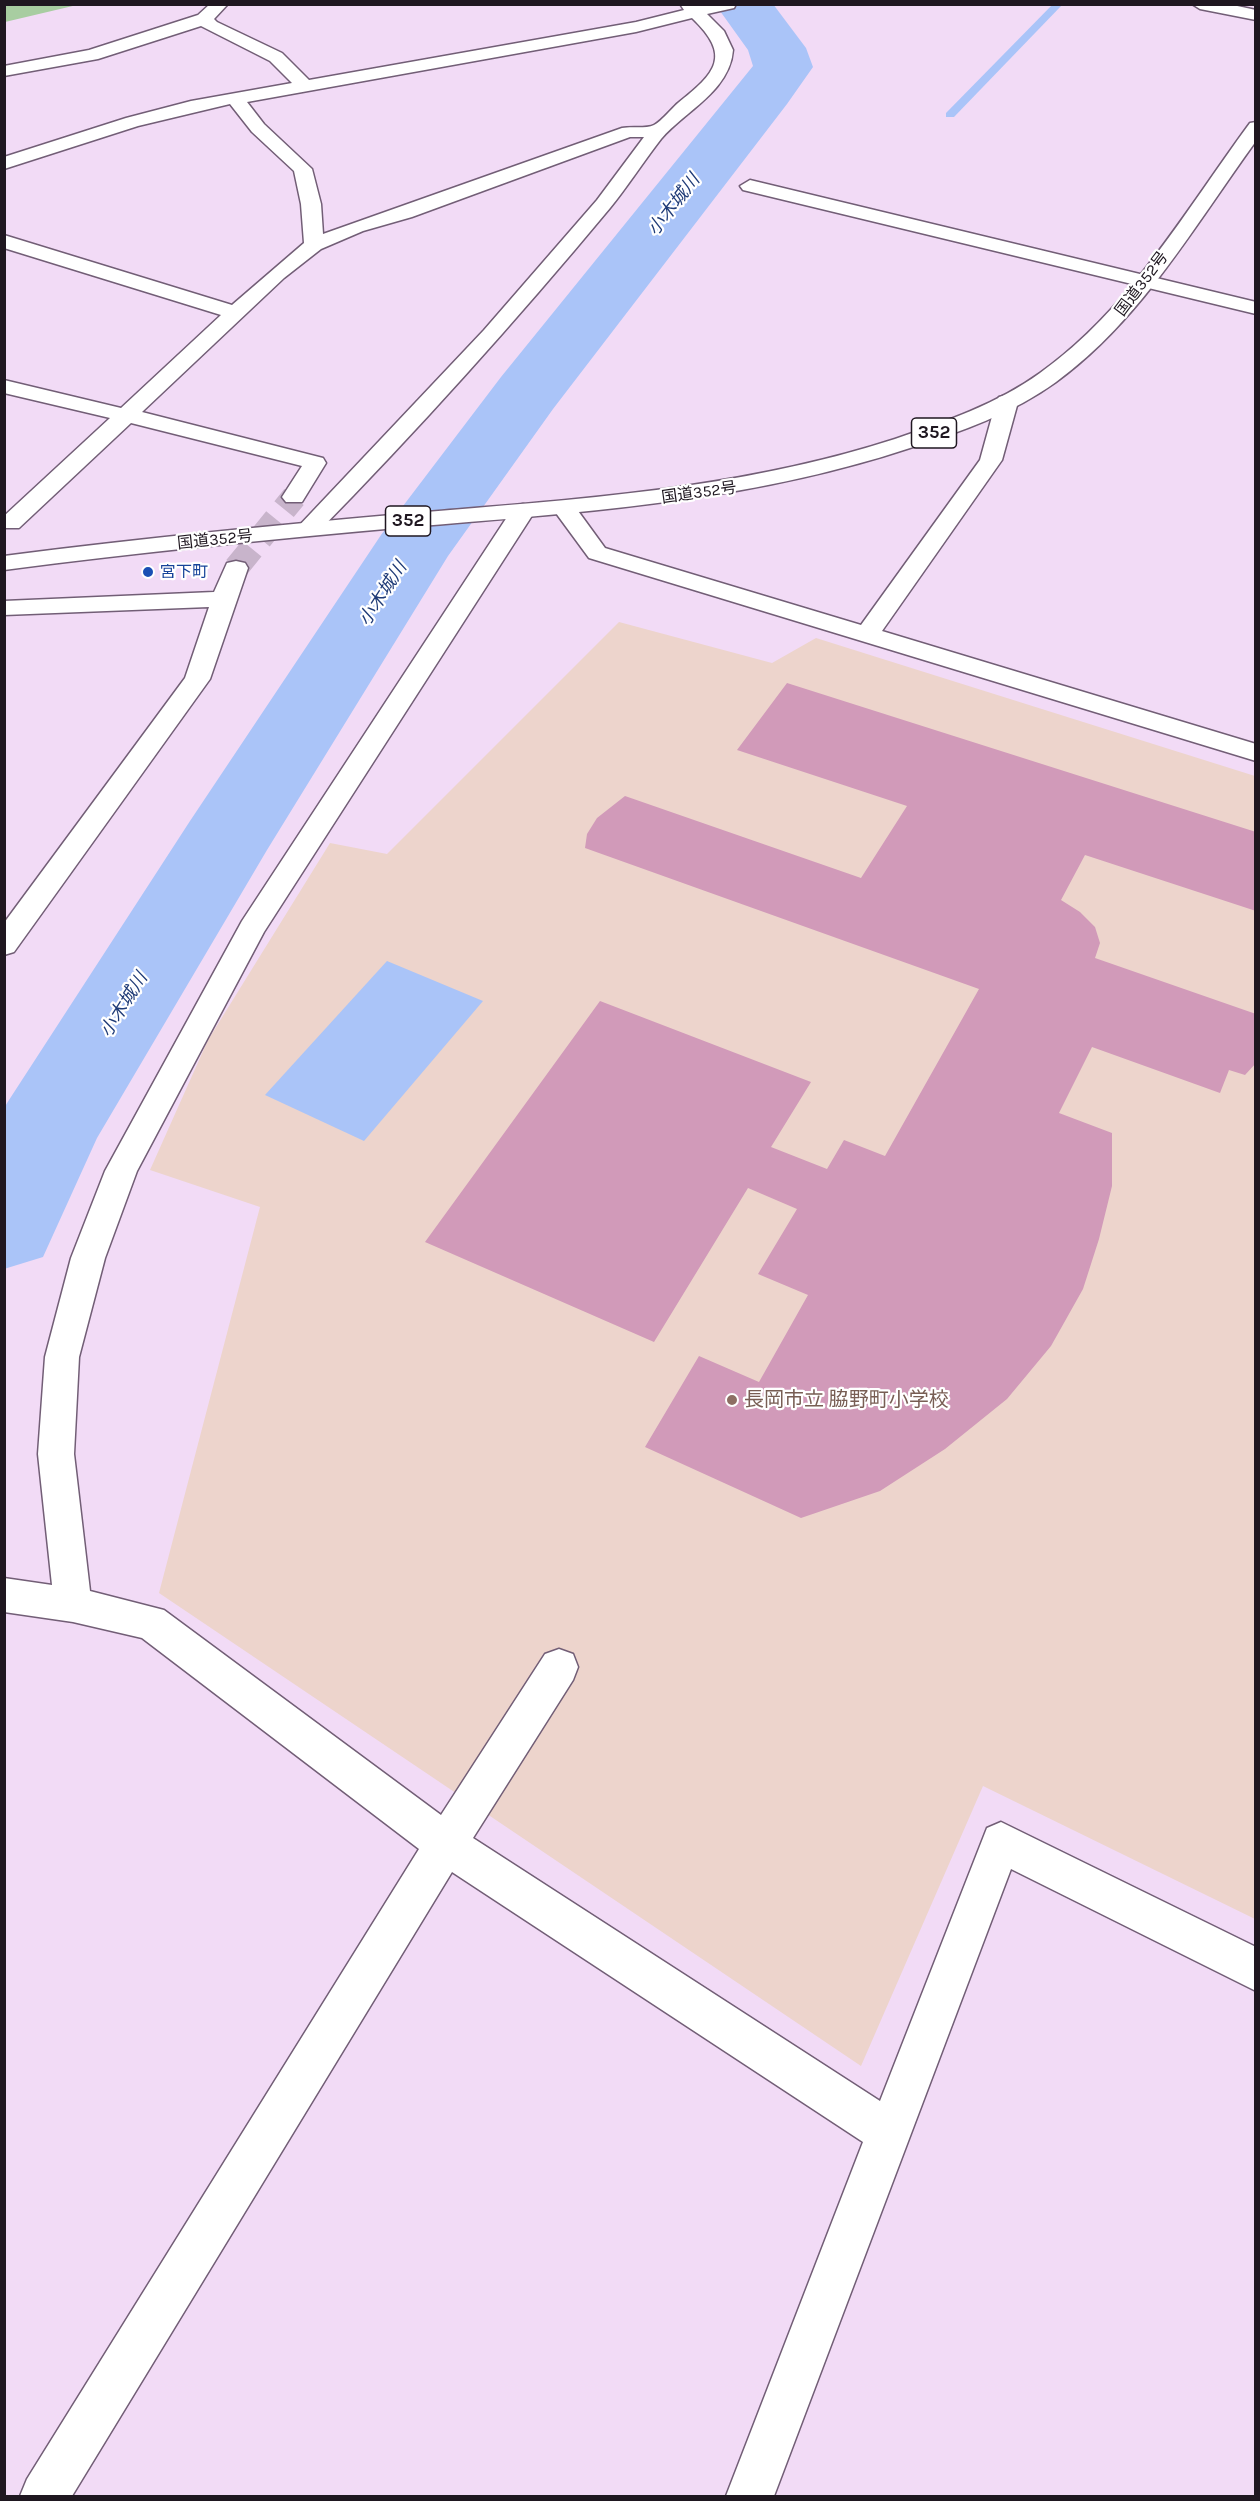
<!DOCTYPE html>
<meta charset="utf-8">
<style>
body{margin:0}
#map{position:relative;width:1260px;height:2501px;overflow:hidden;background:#f2dbf6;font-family:Karla,sans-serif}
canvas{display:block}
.frame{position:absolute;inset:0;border:6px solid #1f1720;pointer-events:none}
</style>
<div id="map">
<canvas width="1260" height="2501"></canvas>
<div class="frame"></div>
</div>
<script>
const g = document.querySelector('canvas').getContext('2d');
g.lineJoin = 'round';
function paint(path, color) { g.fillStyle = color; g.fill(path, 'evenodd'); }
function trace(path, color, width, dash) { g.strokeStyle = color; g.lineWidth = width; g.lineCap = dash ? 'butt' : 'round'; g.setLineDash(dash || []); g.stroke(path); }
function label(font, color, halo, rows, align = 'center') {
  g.font = font + ' Karla,"Noto Sans JP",sans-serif'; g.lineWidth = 4.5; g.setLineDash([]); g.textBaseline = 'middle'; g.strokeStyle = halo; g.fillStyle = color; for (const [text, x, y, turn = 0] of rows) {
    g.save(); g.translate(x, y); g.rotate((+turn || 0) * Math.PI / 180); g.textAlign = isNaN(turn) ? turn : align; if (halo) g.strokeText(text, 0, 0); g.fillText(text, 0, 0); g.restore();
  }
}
const education = new Path2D(`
 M619 622 772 663 816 638 1255 776V1919L983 1786 861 2066 159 1593 260 1207 150 1170 208 1040 330 843 387 854Z`);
const green = new Path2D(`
 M5 4H77V5L5 22Z`);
const water = new Path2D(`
 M387 961 483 1001 364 1141 265 1095Z`);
const stream = new Path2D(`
 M1053 4H1063L954 117H946V113Z`);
const river = new Path2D(`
 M715 4H773L806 48 813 67 787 104 553 409 448 556 267 850 97 1138 43 1257 4 1269V1108L9 1100 190 821 381 535 501 377 753 66 748 50Z`);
const building = new Path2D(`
 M787 683 1256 832V911L1085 855 1061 900 1080 912 1095 927 1100 943 1095 958 1256 1014V1063L1245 1075 1229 1070 1220 1093 1092 1047 1059 1113 1112 1133V1186L1099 1239 1083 1289 1051 1346 1007 1399 945 1449 880 1491 801 1518 645 1447 699 1356 759 1382 808 1295 758 1274 797 1209 748 1188 654 1342 425 1242 600 1001 811 1082 771 1147 827 1169 844 1140 885 1156 979 989 585 848 587 834 597 818 625 796 861 878 907 806 737 750Z`);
const minorTunnel = new Path2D(`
 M236 568 294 497`);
const minor = new Path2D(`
 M210 4H228L214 19 217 22 282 53 309 80 636 22 684 10 680 4H736L734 8 707 14 724 31 733 50C730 91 685 111 661 139 643 162 628 186 610 208 516 321 418 430 315 535H299L295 530 484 330 597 200 644 137H630L412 217 363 231 321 249 284 278 142 412 323 458 326 463 302 502H286L282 497 302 466 131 423 19 528H4V516L110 418 4 393V380L121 408 221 315 4 248V235L232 305 304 243 301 204 294 171 252 132 230 104 138 126 4 169V157L126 118 191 101 292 83 270 61 201 26 98 59 4 76V66L89 50 198 15ZM692 18C732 56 716 73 678 103 671 109 662 121 654 125 646 129 631 126 622 128L323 234 321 204 312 169 264 124 247 102 636 32Z
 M1192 4H1228L1256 10V20L1200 9Z
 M750 180 1256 302V314L743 190 740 186Z
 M1007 395 1015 397 1018 402 1002 460 882 631 1256 744V761L589 558 553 509 557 504H573L605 548 861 625 980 460 996 402 999 397Z
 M523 504 531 506 535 511 264 932 137 1171 105 1258 79 1357 74 1454 90 1591 164 1610 441 1815 545 1654 559 1649 573 1654 578 1667 573 1680 473 1838 880 2101 987 1828 1001 1822 1256 1947V1991L1011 1869 774 2496H726L863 2142 452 1872 72 2496H20L27 2479 419 1849 142 1638 73 1622 4 1612V1578L52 1585 38 1454 45 1357 71 1258 105 1171 242 921 511 511 515 506Z
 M236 561 245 563 248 568 210 679 14 952 4 955V923L185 678 209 607 4 615V601L214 592 227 563Z`);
const trunk = new Path2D(`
 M1256 122V141C1194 226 1142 319 1056 382 1013 413 961 432 910 448 747 502 578 513 408 527 273 539 139 552 4 570V556C141 538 277 525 414 513 576 499 738 490 895 439 945 422 997 404 1040 373 1130 309 1185 211 1250 123Z`);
const markers = [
 [148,572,6,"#1a4fb4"],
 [732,1400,6,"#8d6e63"]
];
const farStreetnames = [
 ["国道352号",1142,284,-53],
 ["国道352号",699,493,-8],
 ["国道352号",215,540,-6]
];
const farTransitnames = [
 ["宮下町",160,572]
];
const farWaternames = [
 ["小木城川",674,205,-52],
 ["小木城川",383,594,-57],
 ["小木城川",124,1005,-58]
];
const shields = [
 [934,433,45],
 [408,521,45]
];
const shieldNames = [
 ["352",934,433],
 ["352",408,521]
];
const educationNames = [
 ["長岡市立 脇野町小学校",744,1400]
];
paint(education, '#edd4cc');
paint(green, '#a8cda1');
paint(water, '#aac4f8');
paint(stream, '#aac4f8');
paint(river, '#aac4f8');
paint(building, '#d19ab9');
trace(minorTunnel, '#c8b4cb', 25, [25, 13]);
trace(minor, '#725e76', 3);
trace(trunk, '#725e76', 3);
paint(minor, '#fff');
paint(trunk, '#fff');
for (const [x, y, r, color] of markers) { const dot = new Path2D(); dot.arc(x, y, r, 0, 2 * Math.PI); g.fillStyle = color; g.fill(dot); trace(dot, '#fff', 2); }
label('16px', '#1f1720', '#fff', farStreetnames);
label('16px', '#164399', '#fff', farTransitnames, 'left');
label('italic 18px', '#1f3b77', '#fff', farWaternames);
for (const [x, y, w] of shields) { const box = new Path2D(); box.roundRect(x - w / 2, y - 15, w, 30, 4.5); g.fillStyle = '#fff'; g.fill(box); trace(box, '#1f1720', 1.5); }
label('bold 18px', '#1f1720', null, shieldNames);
label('20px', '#785e54', '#fff', educationNames, 'left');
</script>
